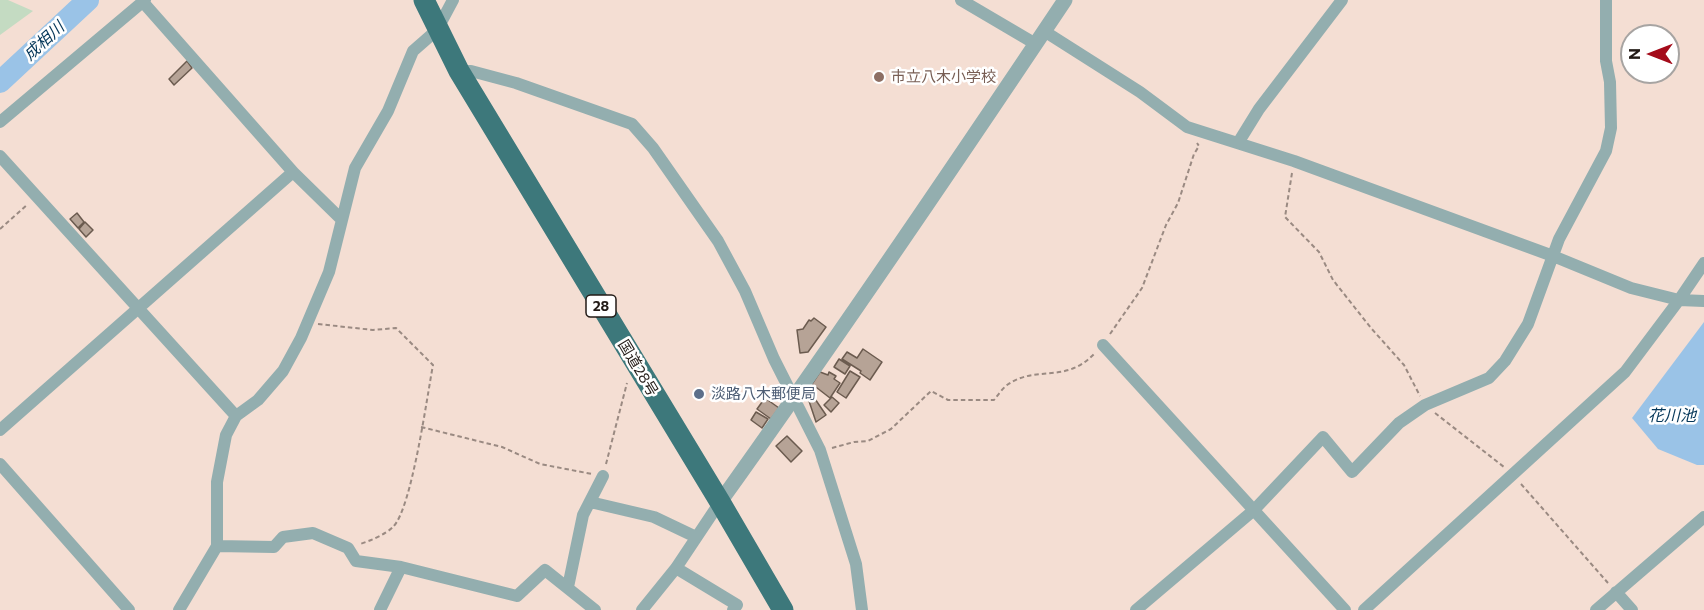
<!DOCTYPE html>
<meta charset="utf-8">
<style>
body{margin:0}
#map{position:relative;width:1704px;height:610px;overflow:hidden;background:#f4ded3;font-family:Commissioner,sans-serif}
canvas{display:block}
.north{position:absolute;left:1620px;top:24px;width:60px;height:60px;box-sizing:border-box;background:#fff;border:2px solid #a7a4a2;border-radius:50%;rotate:270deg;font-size:16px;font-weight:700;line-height:24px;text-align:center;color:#231b17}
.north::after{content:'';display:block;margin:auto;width:21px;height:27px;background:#a40b1a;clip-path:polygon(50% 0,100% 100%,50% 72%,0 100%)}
</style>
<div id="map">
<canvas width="1704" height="610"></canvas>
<div class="north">N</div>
</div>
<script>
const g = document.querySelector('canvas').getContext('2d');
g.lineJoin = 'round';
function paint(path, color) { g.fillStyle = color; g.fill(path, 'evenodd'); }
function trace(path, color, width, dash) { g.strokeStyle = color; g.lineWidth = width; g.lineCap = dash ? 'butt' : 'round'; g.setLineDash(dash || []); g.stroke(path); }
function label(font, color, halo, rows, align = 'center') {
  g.font = font + ' Commissioner,"Noto Sans JP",sans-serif'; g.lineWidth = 5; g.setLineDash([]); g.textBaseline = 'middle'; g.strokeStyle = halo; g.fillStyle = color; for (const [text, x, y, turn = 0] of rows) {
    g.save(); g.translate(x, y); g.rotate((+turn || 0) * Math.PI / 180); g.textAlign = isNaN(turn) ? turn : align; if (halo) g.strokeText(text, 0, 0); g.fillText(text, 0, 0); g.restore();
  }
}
const green = new Path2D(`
 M0 0H8L33 11 0 35Z`);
const water = new Path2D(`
 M1704 322V465H1697L1658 449 1632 418Z`);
const river = new Path2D(`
 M0 82 88 0`);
const building = new Path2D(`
 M187 61 192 68 174 85 169 79Z
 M77 213 84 222 78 228 70 219Z
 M85 222 93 230 86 237 79 229Z
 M814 318 826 327 808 352 800 353 797 330 803 329 809 320 811 321Z
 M863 349 882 362 870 380 860 373 861 371 842 359 847 352 857 358Z
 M839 359 850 366 845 374 834 367Z
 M850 371 860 377 846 398 837 392Z
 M820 372 828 375 829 372 836 376 834 379 840 383 830 398 812 384Z
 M813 396 826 415 816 422 808 398Z
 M832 397 839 403 831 412 824 405Z
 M765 398 779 408 771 419 757 409Z
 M756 412 768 419 762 428 751 420Z
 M787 436 802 451 791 462 776 446Z`);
const path = new Path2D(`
 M1292 173 1285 217 1319 252 1333 280 1371 328 1404 365 1420 396
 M0 229 27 205
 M318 324 373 330 396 328 433 365C427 396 412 508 393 527 386 534 370 541 360 544
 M1110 334 1142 288 1166 225 1178 203 1194 154 1199 146 1197 143
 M1435 413 1504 467
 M421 427 502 447 540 464 592 474
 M832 448 854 442 868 441 891 429 931 391 948 400H994C998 395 1002 389 1007 385 1037 364 1065 385 1095 353
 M606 464 627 383
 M1521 484 1608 583`);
const minor = new Path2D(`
 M961 0 1034 43
 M142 1 293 172 341 219
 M1044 31 1140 92 1187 127 1294 161 1553 256 1631 288 1679 300 1704 301
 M459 71H471L516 83 632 124 653 148 718 241 745 291 774 359 820 450 856 564 862 610
 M0 122 145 0
 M1238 143 1259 109 1342 0
 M0 156 236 416
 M1103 345 1345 610
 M0 430 293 172
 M0 464 129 610
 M590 502 654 517 696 537
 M217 546 274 547 283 537 313 533 348 548 356 561 401 567 517 596 545 570 595 610
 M676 568 737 605 733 610
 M568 587 583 515 603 476
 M1616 592 1632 610
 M179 610 217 546V482L226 435 236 416 258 400 283 371 301 338 329 272 355 168 388 111 413 51 437 30 453 0
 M380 610 401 567
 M642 610 676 568 720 502
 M1136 610 1254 510 1323 437 1352 472 1399 423 1425 405 1489 378 1505 361 1528 324 1559 239 1606 151 1611 128 1610 82 1606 61V0
 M1364 610 1625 372 1679 300 1704 263
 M1596 610 1704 517`);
const tertiary = new Path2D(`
 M720 502C838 337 952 169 1065 0`);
const trunk = new Path2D(`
 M424 0 459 71 720 502 783 610`);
const markers = [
 [879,77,6,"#8d6e63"],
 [699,394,6,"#5c6f8a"]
];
const shields = [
 [601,306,30]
];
const shieldNames = [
 ["28",601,306]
];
const educationNames = [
 ["市立八木小学校",891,77]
];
const streetNames = [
 ["国道28号",638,368,59]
];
const serviceNames = [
 ["淡路八木郵便局",711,394]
];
const waterNames = [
 ["成相川",44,41,-43],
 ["花川池",1672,416]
];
paint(green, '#c4dbc2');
paint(water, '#9ac3e7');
trace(river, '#9ac3e7', 22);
paint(building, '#b6a396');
trace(building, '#6b5b4f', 1.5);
trace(path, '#9a8a82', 2, [4.5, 3]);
trace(minor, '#93aeaf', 12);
trace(tertiary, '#93aeaf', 15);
trace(trunk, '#3d787b', 21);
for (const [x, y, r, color] of markers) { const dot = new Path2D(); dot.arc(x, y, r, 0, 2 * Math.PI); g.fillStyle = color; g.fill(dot); trace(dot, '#fff', 2); }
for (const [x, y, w] of shields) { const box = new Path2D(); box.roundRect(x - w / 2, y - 11, w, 22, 4.5); g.fillStyle = '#fff'; g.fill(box); trace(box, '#231b17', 1.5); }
label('bold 14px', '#231b17', null, shieldNames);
label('15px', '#785e54', '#fff', educationNames, 'left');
label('15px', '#231b17', '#fff', streetNames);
label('15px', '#4e5e75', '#fff', serviceNames, 'left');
label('italic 16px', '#053759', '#fff', waterNames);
</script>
